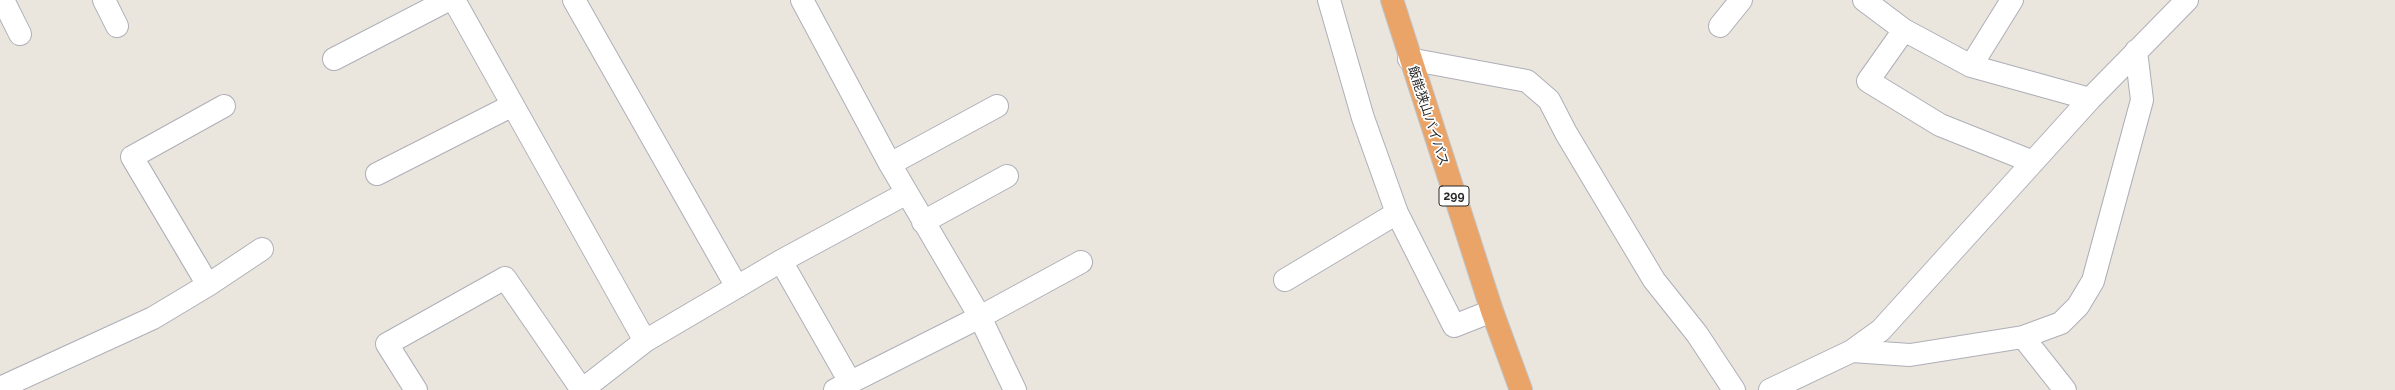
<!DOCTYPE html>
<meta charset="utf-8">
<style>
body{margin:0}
canvas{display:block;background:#eae5dd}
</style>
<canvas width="2395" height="390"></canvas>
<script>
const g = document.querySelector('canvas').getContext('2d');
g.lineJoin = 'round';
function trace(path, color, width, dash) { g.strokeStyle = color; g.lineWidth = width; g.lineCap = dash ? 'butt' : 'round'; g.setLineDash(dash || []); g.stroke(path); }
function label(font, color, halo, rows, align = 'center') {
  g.font = font + ' Raleway,"Noto Sans JP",sans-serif'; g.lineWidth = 3.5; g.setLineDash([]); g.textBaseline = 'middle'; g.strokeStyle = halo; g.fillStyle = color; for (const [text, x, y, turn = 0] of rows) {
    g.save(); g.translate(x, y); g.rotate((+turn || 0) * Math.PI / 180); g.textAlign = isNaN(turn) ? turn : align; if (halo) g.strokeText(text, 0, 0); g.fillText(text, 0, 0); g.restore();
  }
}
const minor = new Path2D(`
 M3 0 20 34
 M104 0 117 26
 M454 0 645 341
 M574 0 737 287
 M802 0 890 164 980 317 1015 390
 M1329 0 1363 118 1397 213 1454 326 1492 311
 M1864 0 1904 30 1971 66 2090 99
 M1720 26 1741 0
 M1904 30 1868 81 1940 125 2033 162
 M334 59 448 0
 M1409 59 1527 81 1549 100 1566 133 1654 280 1697 334 1734 390
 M1971 66 2012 0
 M890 164 997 106
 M377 174 513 105
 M923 222 1007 176
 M781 261 850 382
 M1285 280 1397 213
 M208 285 132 157 224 106
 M2023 337 2061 323 2078 306 2093 281 2142 100 2136 51
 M1852 351 1910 355 2023 337 2065 390
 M0 388 153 318 208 285 262 249
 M416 390 387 344 505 278 582 390
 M582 390 645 341 781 261 907 193
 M835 390 980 317 1081 262
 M1770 390 1852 351 1881 330 2090 99 2187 0`);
const highway = new Path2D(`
 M1392 0 1492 311 1521 390`);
const shields = [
 [1454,196,30]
];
const shieldNames = [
 ["299",1454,196]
];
const streetNames = [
 ["飯能狭山バイパス",1428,116,72]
];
trace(minor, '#aeafb8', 24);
trace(highway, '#c3c3c3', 24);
trace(minor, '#fff', 22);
trace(highway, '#eaa468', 22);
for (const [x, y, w] of shields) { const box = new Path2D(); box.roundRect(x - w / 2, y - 10, w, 20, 3); g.fillStyle = '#fff'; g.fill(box); trace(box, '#292929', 1); }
label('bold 12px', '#292929', null, shieldNames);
label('13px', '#292929', '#fff', streetNames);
</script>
